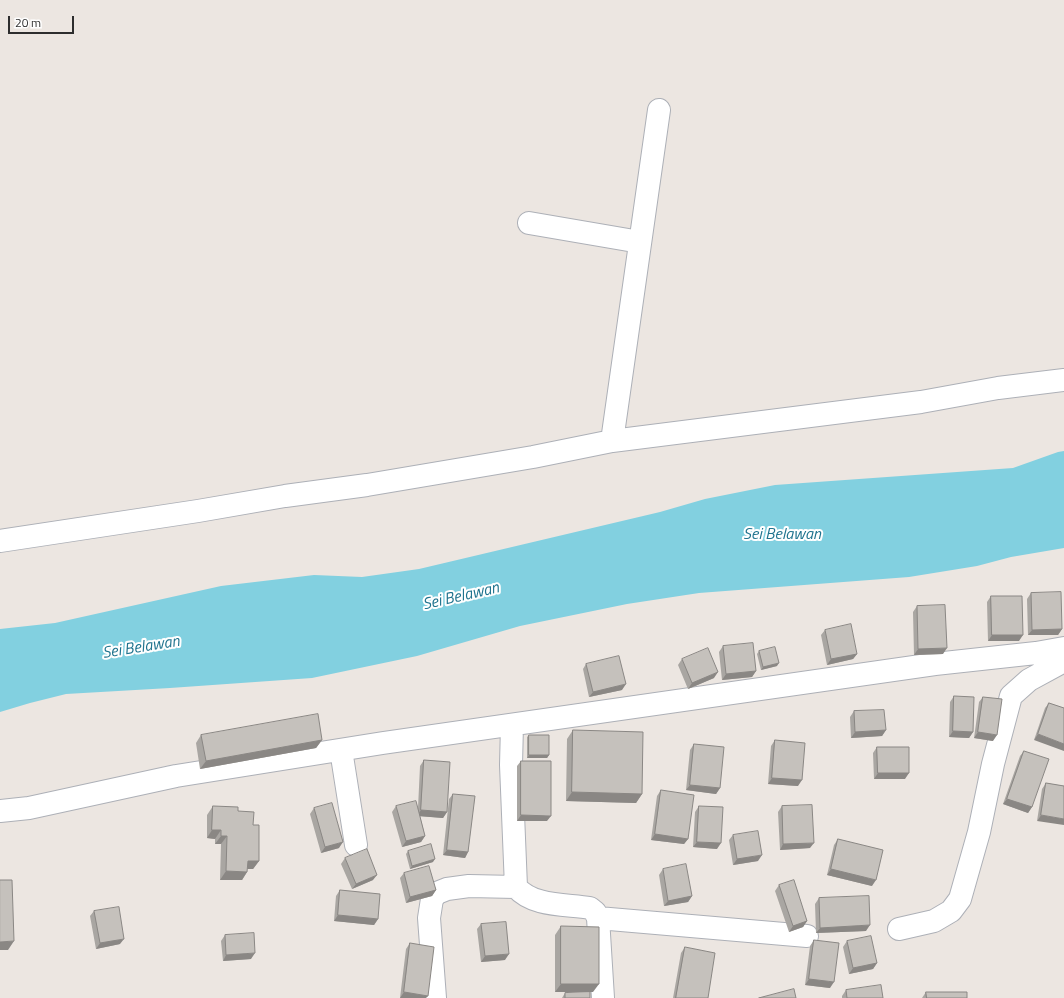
<!DOCTYPE html>
<style>
body{margin:0}
#map{position:relative;width:1064px;height:998px;overflow:hidden;background:#ece6e1;font-family:"Titillium Web",sans-serif}
canvas{display:block}
.scale{position:absolute;left:8px;top:16px;width:66px;height:18px;box-sizing:border-box;border:2px solid #2d2d2d;border-top:0;padding-left:5px;font-size:12px;line-height:14px;white-space:nowrap;color:#2d2d2d;-webkit-text-stroke:3px #fff;paint-order:stroke}
</style>
<div id="map">
<canvas width="1064" height="998"></canvas>
<div class="scale">20 m</div>
</div>
<script>
const g = document.querySelector('canvas').getContext('2d');
g.lineJoin = 'round';
function paint(path, color) { g.fillStyle = color; g.fill(path, 'evenodd'); }
function trace(path, color, width, dash) { g.strokeStyle = color; g.lineWidth = width; g.lineCap = dash ? 'butt' : 'round'; g.setLineDash(dash || []); g.stroke(path); }
function label(font, color, halo, rows, align = 'center') {
  g.font = font + ' "Titillium Web",sans-serif'; g.lineWidth = 4; g.setLineDash([]); g.textBaseline = 'middle'; g.strokeStyle = halo; g.fillStyle = color; for (const [text, x, y, turn = 0] of rows) {
    g.save(); g.translate(x, y); g.rotate((+turn || 0) * Math.PI / 180); g.textAlign = isNaN(turn) ? turn : align; if (halo) g.strokeText(text, 0, 0); g.fillText(text, 0, 0); g.restore();
  }
}
const water = new Path2D(`
 M1064 451V548L1011 557 977 566 909 577 699 593 627 604 520 626 417 656 312 678 170 688 66 694 30 703 0 712V629L55 623 221 586 314 575 362 577 419 569 660 512 705 499 775 485 1013 468 1058 452Z`);
const minor = new Path2D(`
 M529 223 640 242
 M612 441 659 110
 M0 541 198 511 285 496 367 485 533 457 612 441 921 402 998 388 1064 380
 M512 725 511 765 516 887C533 907 566 904 590 908L595 912 598 918 603 998
 M341 750 356 845
 M0 811 29 808 176 776 383 743 935 664 1036 653 1064 648
 M598 918 807 936
 M899 929 934 921 951 911 960 899 979 832 993 764 1011 696 1029 680 1064 661
 M435 998 429 918 432 899 437 893 447 889 469 886 516 887`);
const wall = new Path2D(`
 M1031 593 1062 629 1058 635H1028L1027 599Z
 M991 596 1019 641H988L987 602Z
 M917 606 943 654 914 655 913 612Z
 M825 630 857 654 853 659 827 665 821 635Z
 M723 646 756 671 752 677 722 680 719 652Z
 M759 651 777 666 761 670 757 654Z
 M682 659 714 678 688 689 678 665Z
 M586 664 622 690 589 697 583 669Z
 M954 696 973 732 969 738 949 737 950 702Z
 M983 697 993 741 974 738 979 702Z
 M1049 703 1064 708 1034 740 1045 708Z
 M854 711 886 730 882 736 851 738 850 717Z
 M573 730 642 794 636 803 566 801 567 739Z
 M201 735 322 740 316 748 200 769 196 743Z
 M529 735 549 755 547 758H527V737Z
 M775 740 798 786 768 784 771 746Z
 M694 744 720 788 716 794 686 790 690 750Z
 M877 747 905 779H874L873 753Z
 M1024 751 1032 807 1028 813 1003 804 1020 756Z
 M424 760 447 812 443 818 420 816 425 836 421 842 402 847 392 812 396 806 418 808 420 766Z
 M521 761 547 821H517V766Z
 M1046 783 1064 786 1037 821 1042 789Z
 M661 790 688 839 684 844 651 840 657 796Z
 M453 794 468 852 465 858 443 855 449 799Z
 M213 806 238 811 253 825 259 861 253 869H247V872L242 880H220L221 844H215V839L207 838V815Z
 M699 806 717 849 693 847 695 812Z
 M782 806 810 848 780 850 778 812Z
 M314 808 339 848 321 853 310 814Z
 M733 835 758 861 733 865 729 840Z
 M838 839 872 886 827 875 834 845Z
 M408 851 433 862 410 869 406 854Z
 M345 858 373 880 352 889 341 864Z
 M663 869 692 896 688 902 664 906 659 875Z
 M404 873 436 890 432 896 406 903 400 878Z
 M779 885 807 921 803 927 789 932 775 891Z
 M340 890 378 919 374 925 334 921 336 896Z
 M819 898 866 931 816 933 815 904Z
 M94 911 120 944 96 949 90 916Z
 M481 924 505 960 481 962 477 929Z
 M561 926 593 992H555V935Z
 M225 935 251 959 223 961 221 941Z
 M814 940 830 988 805 985 810 946Z
 M847 941 877 963 873 969 849 974 843 947Z
 M410 943 428 996 400 998 406 949Z
 M685 947 708 998H673L681 953Z
 M846 990 883 998H842V996Z
 M926 992 967 998H922Z
 M565 993 590 998H562Z`);
const shadedWall = new Path2D(`
 M1062 629 1058 635H1028L1032 630Z
 M992 635H1023L1019 641H988Z
 M947 648 943 654 914 655 918 649Z
 M857 654 853 659 827 665 831 659Z
 M779 663 777 666 761 670 763 667Z
 M756 671 752 677 722 680 726 674Z
 M718 672 714 678 688 689 692 683Z
 M626 684 622 690 589 697 593 692Z
 M886 730 882 736 851 738 855 732Z
 M953 731 973 732 969 738 949 737Z
 M978 732 997 735 993 741 974 738Z
 M1038 734 1064 744V751L1034 740Z
 M322 740 316 748 200 769 206 761Z
 M529 755H549L547 758H527Z
 M878 773H909L905 779H874Z
 M772 778 802 780 798 786 768 784Z
 M690 785 720 788 716 794 686 790Z
 M572 792 642 794 636 803 566 801Z
 M1007 799 1032 807 1028 813 1003 804Z
 M421 810 447 812 443 818 417 816Z
 M521 815 551 816 547 821H517Z
 M1041 815 1064 819V825L1037 821Z
 M212 830H221L215 839 207 838Z
 M655 834 688 839 684 844 651 840Z
 M221 836H227L221 844H215Z
 M425 836 421 842 402 847 406 841Z
 M343 842 339 848 321 853 325 847Z
 M697 842 721 843 717 849 693 847Z
 M814 843 810 848 780 850 783 844Z
 M447 850 468 852 465 858 443 855Z
 M762 855 758 861 733 865 737 859Z
 M435 859 433 862 410 869 412 866Z
 M248 861H259L253 869H242Z
 M831 869 876 880 872 886 827 875Z
 M226 871 247 872 242 880H220Z
 M377 875 373 880 352 889 356 884Z
 M436 890 432 896 406 903 410 897Z
 M692 896 688 902 664 906 668 901Z
 M338 915 378 919 374 925 334 921Z
 M807 921 803 927 789 932 793 926Z
 M870 925 866 931 816 933 820 928Z
 M124 939 120 944 96 949 100 943Z
 M14 941 8 950H0V942Z
 M255 953 251 959 223 961 226 955Z
 M509 954 505 960 481 962 485 956Z
 M877 963 873 969 849 974 853 968Z
 M809 979 834 982 830 988 805 985Z
 M561 984H599L593 992H555Z
 M404 992 428 996 426 998H400Z`);
const building = new Path2D(`
 M1061 592 1062 629 1032 630 1031 593Z
 M991 596H1022L1023 635H992Z
 M945 605 947 648 918 649 917 606Z
 M851 624 857 654 831 659 825 630Z
 M753 643 756 671 726 674 723 646Z
 M775 647 779 663 763 667 759 651Z
 M708 648 718 672 692 683 682 659Z
 M619 656 626 684 593 692 586 664Z
 M954 696 974 697 973 732 953 731Z
 M983 697 1002 699 997 735 978 732Z
 M1049 703 1064 708V744L1038 734Z
 M884 710 886 730 855 732 854 711Z
 M318 714 322 740 206 761 201 735Z
 M573 730 643 732 642 794 572 792Z
 M529 735H549V755H529Z
 M775 740 805 743 802 780 772 778Z
 M694 744 724 747 720 788 690 785Z
 M877 747H909V773H878Z
 M1024 751 1049 759 1032 807 1007 799Z
 M424 760 450 762 447 812 421 810Z
 M521 761H551V816L521 815Z
 M1046 783 1064 786V819L1041 815Z
 M661 790 694 795 688 839 655 834Z
 M453 794 475 796 468 852 447 850Z
 M416 801 425 836 406 841 396 806Z
 M332 803 343 842 325 847 314 808Z
 M812 805 814 843 783 844 782 806Z
 M213 806 238 807V811L254 812 253 825H259V861H248L247 872 226 871 227 836H221V830H212Z
 M699 806 723 807 721 843 697 842Z
 M758 831 762 855 737 859 733 835Z
 M838 839 883 850 876 880 831 869Z
 M431 844 435 859 412 866 408 851Z
 M367 849 377 875 356 884 345 858Z
 M686 864 692 896 668 901 663 869Z
 M429 866 436 890 410 897 404 873Z
 M0 880H12L14 941 0 942Z
 M794 880 807 921 793 926 779 885Z
 M340 890 380 894 378 919 338 915Z
 M869 896 870 925 820 928 819 898Z
 M119 907 124 939 100 943 94 911Z
 M506 922 509 954 485 956 481 924Z
 M561 926 599 927V984H561Z
 M254 933 255 953 226 955 225 935Z
 M871 936 877 963 853 968 847 941Z
 M814 940 839 943 834 982 809 979Z
 M410 943 434 947 428 996 404 992Z
 M685 947 715 953 708 998H676Z
 M881 985 883 998H847L846 990Z
 M794 989 796 998H759Z
 M590 992V998H565V993Z
 M926 992H967V998H927Z`);
const waterNames = [
 ["Sei Belawan",782,535],
 ["Sei Belawan",461,597,-13],
 ["Sei Belawan",141,648,-9]
];
paint(water, '#82d0e0');
trace(minor, '#adb0b7', 24);
trace(minor, '#fff', 22);
paint(wall, '#a9a6a2');
paint(shadedWall, '#8a8784');
paint(building, '#c5c1bc');
trace(building, '#8a8784', 1);
label('italic 16px', '#1f738e', '#fff', waterNames);
</script>
